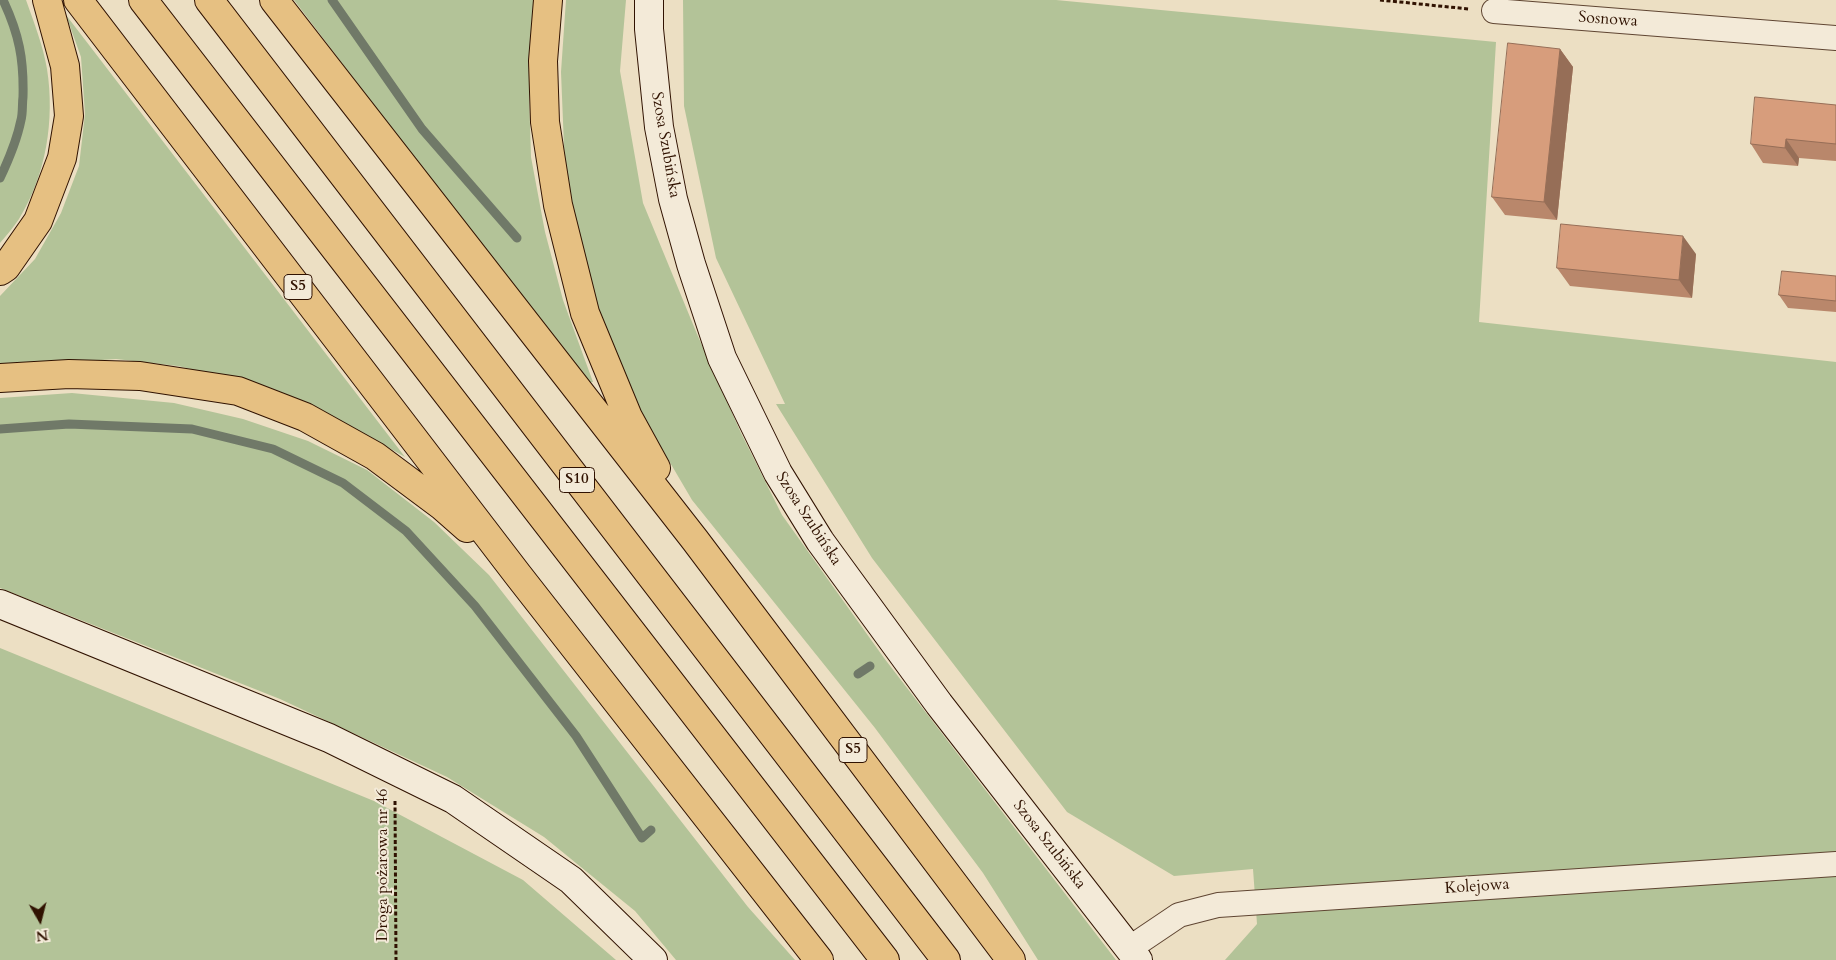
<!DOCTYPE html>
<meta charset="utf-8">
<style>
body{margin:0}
#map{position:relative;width:1836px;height:960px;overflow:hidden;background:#ecdfc3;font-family:Cardo,serif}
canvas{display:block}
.north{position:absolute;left:15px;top:895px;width:50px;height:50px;-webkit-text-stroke:4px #f3ead8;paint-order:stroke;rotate:172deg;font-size:14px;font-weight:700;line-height:20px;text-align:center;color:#301201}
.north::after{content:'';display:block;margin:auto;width:18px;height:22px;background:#301201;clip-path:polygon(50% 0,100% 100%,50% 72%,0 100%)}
</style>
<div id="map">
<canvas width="1836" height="960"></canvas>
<div class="north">N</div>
</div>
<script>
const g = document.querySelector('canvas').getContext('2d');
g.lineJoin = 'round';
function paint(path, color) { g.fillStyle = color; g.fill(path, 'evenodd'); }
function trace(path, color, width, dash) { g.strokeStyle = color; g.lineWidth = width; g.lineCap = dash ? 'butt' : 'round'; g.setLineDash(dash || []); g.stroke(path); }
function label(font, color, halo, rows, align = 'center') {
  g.font = font + ' Cardo,serif'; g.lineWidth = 4; g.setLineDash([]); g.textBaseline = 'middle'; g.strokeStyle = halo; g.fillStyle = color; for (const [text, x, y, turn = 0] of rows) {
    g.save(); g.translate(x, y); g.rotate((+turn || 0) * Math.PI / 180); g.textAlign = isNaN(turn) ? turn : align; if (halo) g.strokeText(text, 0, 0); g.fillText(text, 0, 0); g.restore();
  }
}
const green = new Path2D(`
 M0 0H26C34 23 43 45 47 69 55 120 46 175 19 219 13 228 6 236 0 243Z
 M294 0H536L529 93 531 157 545 232 563 300 593 382 585 383Z
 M566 0H626L620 71 643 203 697 334 741 433 782 515 884 658 1116 960H1038L983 873 875 728 692 500 638 408 597 308 576 237 565 171 561 72Z
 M683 0H1056L1496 42 1479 322 1836 362V960H1225L1257 924 1253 869 1174 876 1067 812 872 558 776 404H785L716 258 684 106Z
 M66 15 405 457 336 418 289 397 243 381 178 366 116 359 0 367V296L35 259 61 213 79 166 85 114 81 57Z
 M72 393 174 403 243 419 308 441 367 470 434 522 489 575 748 907 795 960H676L635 911 544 837 447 777 280 699 0 588V398Z
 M0 648 374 801 523 880 616 960H0Z`);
const stream = new Path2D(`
 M332 0 422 129 517 238
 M0 178C9 159 17 140 21 120 23 113 22 104 23 97 24 59 19 34 3 0
 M0 429 69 424 192 429 273 449 343 483 406 531 475 606 576 736 642 838 651 830
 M858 674 870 666`);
const path = new Path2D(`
 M1380 0 1469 9
 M395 801 396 960`);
const street = new Path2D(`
 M1494 11 1836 38
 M1130 948 1179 915 1218 905 1836 864`);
const secondary = new Path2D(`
 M649 0V29L659 127 673 199 691 264 722 358 778 473 820 541 939 704 1138 960
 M0 604 329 738 453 799 571 880 653 960`);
const highway = new Path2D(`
 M78 0 518 575 819 960
 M143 0 885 960
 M209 0 946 960
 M274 0 695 540 1011 960
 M548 0 543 61 545 122 558 205 585 313 628 417 656 468
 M0 271 6 267 38 221 62 158 69 116 65 66 47 0
 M0 378 69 374 140 376 238 391 305 417 375 456 442 506 467 528`);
const wall = new Path2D(`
 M1560 49 1573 67 1557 220 1505 215 1492 197Z
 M1836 105V161L1799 158 1798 166 1763 163 1751 144Z
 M1696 254 1692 298 1570 286 1557 268Z
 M1836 276V312L1788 308 1779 295Z`);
const shadedWall = new Path2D(`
 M1560 49 1573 67 1557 220 1544 202Z
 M1786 139 1799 158 1798 166 1785 148Z
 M1683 236 1696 254 1692 298 1679 280Z`);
const building = new Path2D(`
 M1508 43 1560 49 1544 202 1492 197Z
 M1755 97 1836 105V144L1786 139 1785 148 1751 144Z
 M1561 224 1683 236 1679 280 1557 268Z
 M1782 271 1836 276V301L1779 295Z`);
const shields = [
 [298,287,28],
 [577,480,35],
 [853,750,28]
];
const shieldNames = [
 ["S5",298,287],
 ["S10",577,480],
 ["S5",853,750]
];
const streetNames = [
 ["Sosnowa",1608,20,4],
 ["Szosa Szubińska",665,145,80],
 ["Szosa Szubińska",808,519,57],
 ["Szosa Szubińska",1049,845,52],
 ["Droga pożarowa nr 46",383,865,-90],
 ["Kolejowa",1477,887,-4]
];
paint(green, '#b3c398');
trace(stream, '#707968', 9);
trace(street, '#5f4532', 26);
trace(secondary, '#301201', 30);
trace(highway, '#301201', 30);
trace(path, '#301201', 3, [4, 2.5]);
trace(street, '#f3ead8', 24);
trace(secondary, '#f3ead8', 28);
trace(highway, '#e6c082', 28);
paint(wall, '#b9876b');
paint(shadedWall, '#966e57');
paint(building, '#d79d7c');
trace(building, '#966e57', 1);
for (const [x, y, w] of shields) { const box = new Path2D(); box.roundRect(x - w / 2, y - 12.5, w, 25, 4); g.fillStyle = '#f3ead8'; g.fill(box); trace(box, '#301201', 1); }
label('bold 15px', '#301201', null, shieldNames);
label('16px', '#301201', '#f3ead8', streetNames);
</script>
